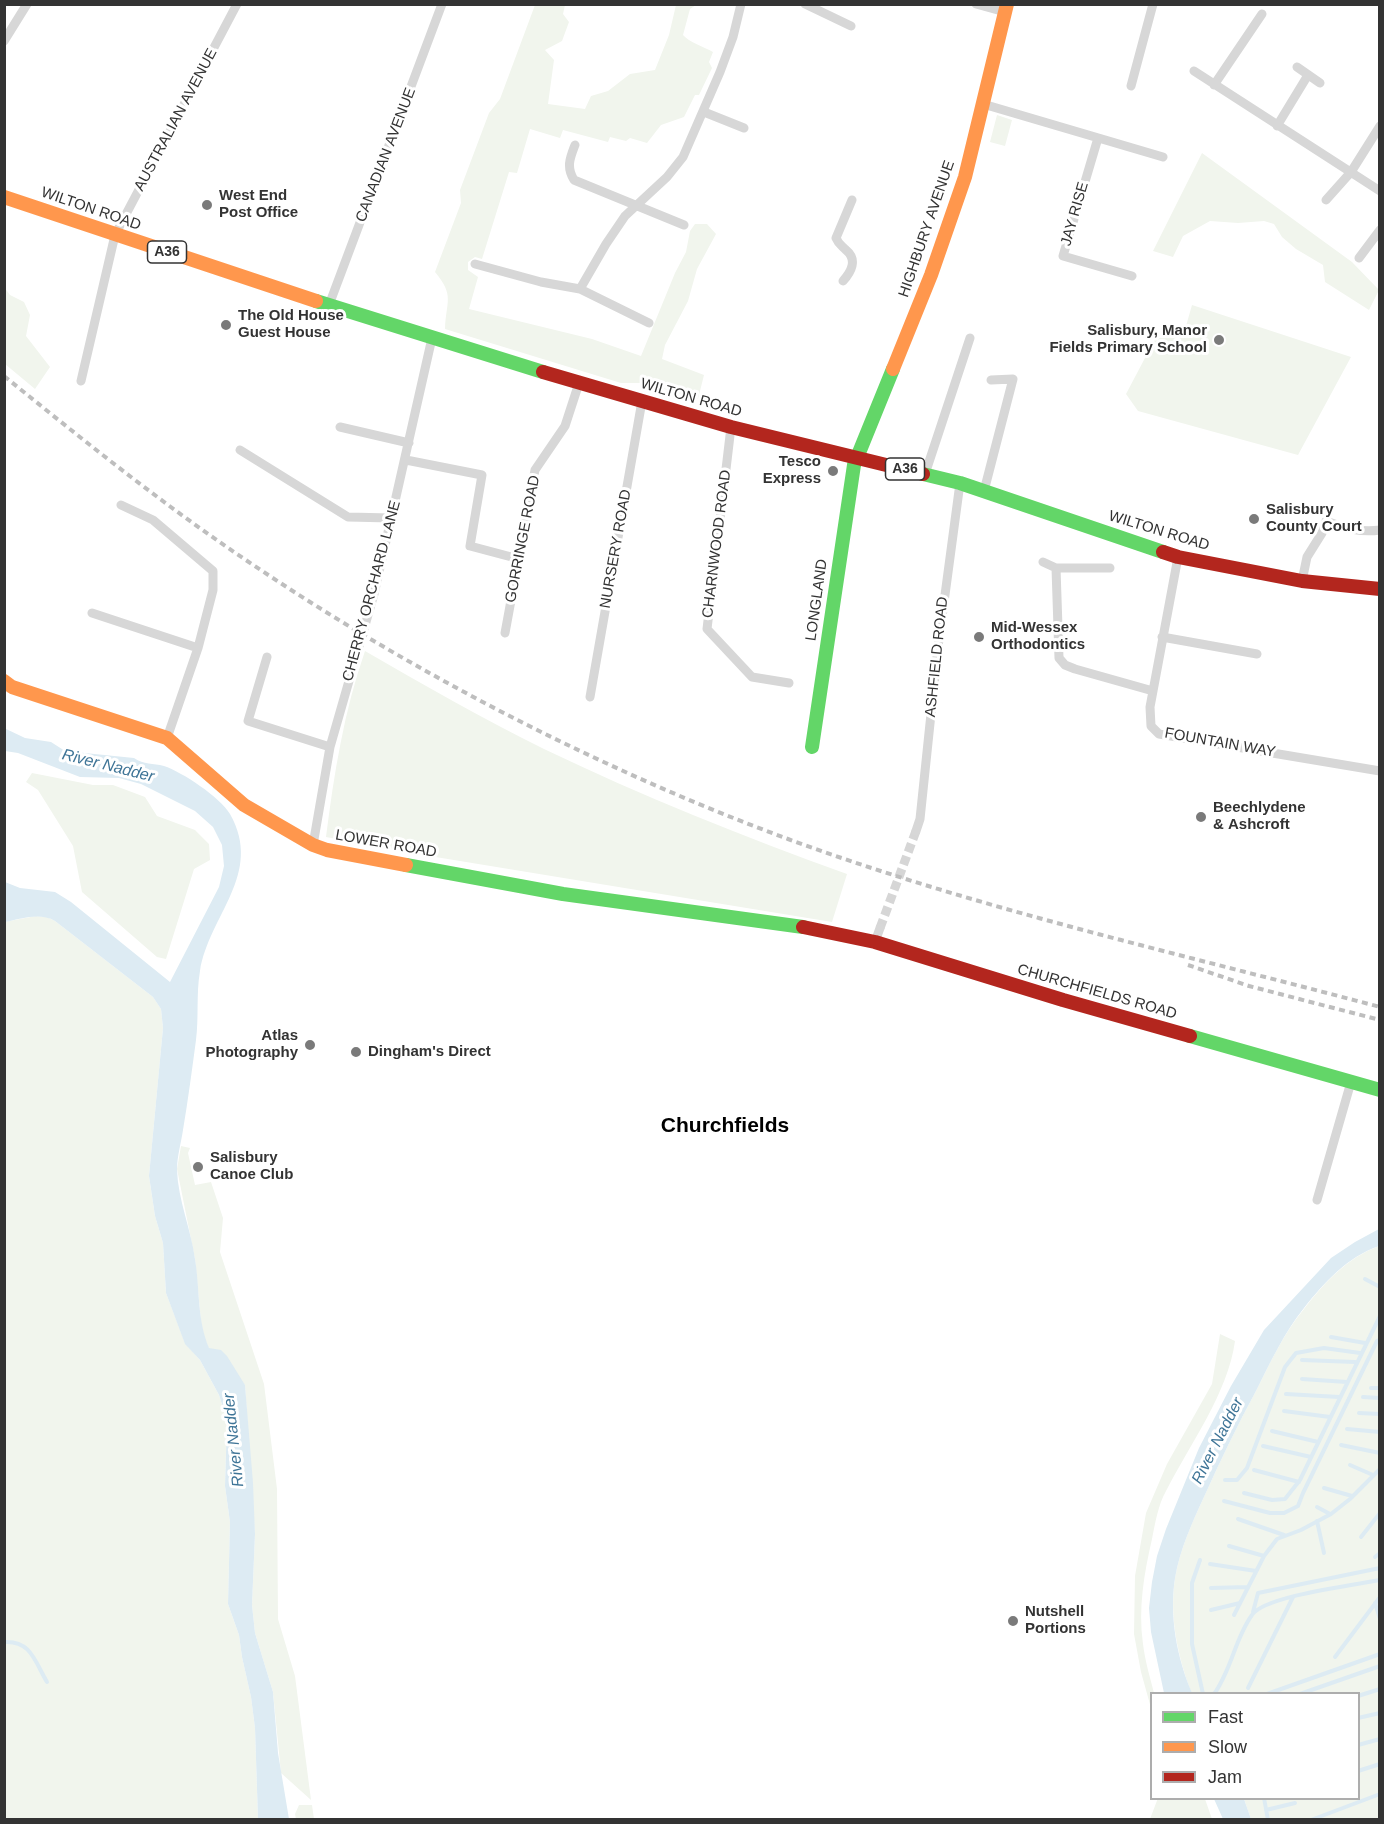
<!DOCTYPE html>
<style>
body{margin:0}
#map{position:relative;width:1384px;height:1824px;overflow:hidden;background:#fff;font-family:Helvetica,sans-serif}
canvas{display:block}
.frame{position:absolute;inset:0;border:6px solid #333;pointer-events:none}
.legend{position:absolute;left:1150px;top:1692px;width:210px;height:108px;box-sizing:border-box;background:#fff;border:2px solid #adadad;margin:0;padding:8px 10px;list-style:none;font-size:18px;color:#333}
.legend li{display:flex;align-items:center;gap:12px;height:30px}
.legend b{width:30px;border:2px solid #adadad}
</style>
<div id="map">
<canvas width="1384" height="1824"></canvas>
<div class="frame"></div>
<ul class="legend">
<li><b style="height:8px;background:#63d668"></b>Fast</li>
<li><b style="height:8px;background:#ff974d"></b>Slow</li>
<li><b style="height:8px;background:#b3261e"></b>Jam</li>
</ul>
</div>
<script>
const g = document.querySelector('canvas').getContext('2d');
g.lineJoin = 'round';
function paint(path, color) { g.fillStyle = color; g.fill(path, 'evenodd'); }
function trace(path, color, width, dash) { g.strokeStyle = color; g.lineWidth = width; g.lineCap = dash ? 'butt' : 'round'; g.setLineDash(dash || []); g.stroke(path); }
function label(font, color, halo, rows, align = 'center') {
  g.font = font + ' Helvetica,sans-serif'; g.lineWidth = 6; g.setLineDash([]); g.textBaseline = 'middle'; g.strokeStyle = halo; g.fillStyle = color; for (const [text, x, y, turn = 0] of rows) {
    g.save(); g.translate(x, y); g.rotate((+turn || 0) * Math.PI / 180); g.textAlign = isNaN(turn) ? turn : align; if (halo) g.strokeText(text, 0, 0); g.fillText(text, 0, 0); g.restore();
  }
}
const green = new Path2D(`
 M535 5H565L563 14 569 22 562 41 545 50 554 60 548 104 585 109 591 96 608 91 630 74 655 70 669 35 676 5H696L690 9 683 35C689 42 704 47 713 52L709 62 712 68 699 95H695L684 117 661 125 647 143 630 138 626 141 610 137 608 142 563 130 560 138 530 129 517 173 509 172 482 259 475 257 468 262V270L478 277 469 309 592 339 641 356 675 273 686 252 690 231 695 224H707L716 234 697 269 688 301 665 345 662 359 704 375 698 399 644 383H621L445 329C446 301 455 296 435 272L461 203 460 190 489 113 500 99Z
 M997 115 1012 120 1005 146 990 142Z
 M1202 153 1352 262 1379 290 1369 310 1325 282 1323 265 1296 249 1282 237 1274 224 1264 221 1238 223 1210 221 1183 236 1173 257 1153 251Z
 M4 287 10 295 24 302 30 315 26 336 50 367 35 389 5 364Z
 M1192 305 1351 357 1298 455 1138 411 1126 394 1155 339 1184 333Z
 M365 651C424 685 483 719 544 749 642 796 744 837 847 874L832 922 399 851 326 837C334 774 344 711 365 651Z
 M32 773 93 785H113L145 797 157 816 195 830 209 844 210 860 194 869 166 959 157 957 82 892 73 846 38 790 26 782Z
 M36 916 47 917 55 921 153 997 161 1009 163 1028 149 1176 155 1216 163 1243 166 1293 185 1343 200 1360 219 1395 227 1420 225 1486 230 1522 228 1604 239 1635 242 1657 251 1697 255 1728 258 1819 5 1820 4 922Z
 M181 1146 190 1148 188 1153 195 1185 211 1182 223 1218 220 1252 264 1384 277 1489 278 1619 295 1676 311 1800 281 1773 273 1692 255 1633 252 1605 255 1534 245 1385 209 1349 202 1332 195 1259 177 1169Z
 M1379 1246V1819H1251L1244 1799 1358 1798V1694H1192C1178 1658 1169 1617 1175 1578 1180 1549 1192 1523 1204 1497 1220 1461 1237 1426 1256 1391 1270 1363 1284 1333 1304 1309 1325 1282 1347 1258 1379 1246Z
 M1220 1334 1235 1341C1228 1393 1190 1444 1166 1491 1158 1505 1155 1524 1152 1539 1144 1574 1138 1608 1143 1644 1145 1661 1150 1677 1154 1693L1152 1694 1151 1708 1141 1672 1134 1634 1135 1576 1146 1513 1167 1464 1212 1384Z
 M1158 1798 1205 1799 1212 1819H1150Z
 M299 1805H312L314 1819H296L295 1814Z`);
const water = new Path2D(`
 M4 728 25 738 51 742 65 751 134 758C144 765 153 763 164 766 182 772 220 797 230 814 264 874 209 915 200 971 196 994 199 1017 196 1040 192 1070 188 1100 183 1130 181 1143 177 1157 177 1170 178 1200 191 1229 195 1259 200 1290 197 1319 209 1348L221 1350 227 1356 245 1385 253 1483 255 1534 252 1605 255 1633 273 1692 278 1753 289 1819H258L255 1728 251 1697 242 1657 239 1635 228 1604 230 1522 225 1486 227 1420 219 1395 200 1360 185 1344 166 1293 163 1243 155 1216 149 1176 163 1028 161 1009 153 997 55 921C39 912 22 919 5 922V882L20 888 55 892 71 902 170 982 219 887 224 866 222 845 213 827 195 811 141 784 119 778 80 777 18 753 5 751Z
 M1379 1229V1246C1347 1257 1324 1283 1304 1308 1284 1333 1270 1363 1256 1391 1237 1426 1220 1461 1204 1497 1192 1523 1180 1549 1175 1578 1169 1616 1177 1658 1192 1693H1164L1151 1632 1149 1608 1152 1582 1157 1556 1166 1529 1199 1448 1231 1386 1264 1330 1331 1258 1355 1242Z
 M1214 1799H1244L1251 1819H1223Z`);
const stream = new Path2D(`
 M1365 1279 1380 1287
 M1331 1337 1365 1343
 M1302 1360 1355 1362
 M1302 1379 1347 1382
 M1371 1388H1380
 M1286 1394 1339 1397
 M1363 1397 1380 1398
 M1284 1411 1330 1417
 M1359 1413 1380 1414
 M1347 1429 1380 1432
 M1272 1431 1318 1442
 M1341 1445 1380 1453
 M1263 1446 1311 1457
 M1350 1465 1373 1475
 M1254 1470 1299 1482
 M1225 1480H1237L1247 1468 1285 1367 1296 1353 1324 1348 1360 1353
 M1324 1488 1352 1496
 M1244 1493 1272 1500 1285 1499 1300 1480 1380 1316
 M1224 1501 1270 1513H1284L1298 1506 1303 1493 1377 1341 1380 1340
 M1317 1507 1330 1514
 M1238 1519 1284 1535
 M1317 1521 1324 1553
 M1361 1537 1380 1513
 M1229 1546 1264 1556
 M1375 1557 1380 1553
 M1200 1560 1192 1583V1644L1203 1694
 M1210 1564 1256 1571
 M1211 1588 1248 1587
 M1375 1603 1380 1619
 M1211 1610 1240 1603
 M1253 1612 1258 1593 1380 1568
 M1234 1615 1264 1556 1277 1539 1301 1530 1331 1514 1350 1499 1380 1469
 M4 1642C31 1640 35 1662 47 1682
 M1335 1657 1380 1597
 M1248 1688 1293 1597
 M1214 1694C1232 1669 1235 1638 1252 1615 1264 1596 1355 1585 1380 1580
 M1267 1694 1380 1654
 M1300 1694 1380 1666
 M1358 1696 1380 1689
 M1358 1718 1380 1713
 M1358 1745 1380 1739
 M1358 1771 1380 1764
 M1264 1798 1268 1820
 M1266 1810 1295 1803
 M1311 1820 1380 1794`);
const streetTunnel = new Path2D(`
 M880 928 916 831`);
const street = new Path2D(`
 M805 4 851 26
 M976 4 1005 12
 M4 41 27 4
 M1297 67 1320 83
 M1194 71 1380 191
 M1214 85 1262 14
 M1131 86 1153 4
 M983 104 1163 157
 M704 112 744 128
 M1277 126 1308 75
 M1098 138 1063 256 1132 276
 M575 145C570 158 566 167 574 180L684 225
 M1326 200 1351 172 1380 126
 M1359 258 1380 230
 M475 264 541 282 580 289 606 244 625 216 667 177 683 157 720 72 733 37 741 4
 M843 281C851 272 858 260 846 250 841 245 839 245 836 238L852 200
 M580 289 649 323
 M329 305 442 4
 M81 381 115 235 237 4
 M340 427 409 443
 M731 427 707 629 752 677 789 683
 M240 450 348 517 391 518
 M406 460 482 475 470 546 519 559
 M925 474 970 338
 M984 491 1013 379 991 380
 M121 505 153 520 213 571V590L198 648
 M1178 557 1153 691 1150 707 1151 726 1159 734 1380 771
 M1043 562 1056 568 1059 658 1065 665 1075 669 1153 691
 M1056 568H1110
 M1302 581 1307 557 1322 533 1326 521C1345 528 1360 533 1380 530
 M92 613 198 648 167 738
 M505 633 535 470 565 426 579 383
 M1162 637 1257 654
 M267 657 248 721 330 747
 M590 697 642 401
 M916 831 920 819 938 647 960 483
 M313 845 330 747 374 594 432 338
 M875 942 880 928
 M1317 1200 1351 1082`);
const fast = new Path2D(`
 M316 301 543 372
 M923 474 960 483 1163 552
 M812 747 854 465 893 369
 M406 865 563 894 803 927
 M1190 1036 1380 1090`);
const slow = new Path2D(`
 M4 197 316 301
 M893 369 931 275 965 177 1007 4
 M4 681 12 687 167 738 244 805 313 845 327 850 406 865`);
const jam = new Path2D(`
 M543 372 731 427 923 474
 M1163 552 1178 557 1302 581 1380 589
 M803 927 875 942 1063 1000 1190 1036`);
const rail = new Path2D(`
 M4 376C72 431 140 486 211 536 386 659 588 765 788 839 981 910 1182 954 1380 1007
 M1188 965 1249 986 1380 1020`);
const markers = [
 [207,205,6,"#7a7a7a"],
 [226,325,6,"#7a7a7a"],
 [1219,340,6,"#7a7a7a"],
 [833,471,6,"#7a7a7a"],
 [1254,519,6,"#7a7a7a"],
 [979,637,6,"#7a7a7a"],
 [1201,817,6,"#7a7a7a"],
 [310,1045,6,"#7a7a7a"],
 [356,1052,6,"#7a7a7a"],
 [198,1167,6,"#7a7a7a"],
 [1013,1621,6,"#7a7a7a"]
];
const shields = [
 [167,252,39],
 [905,469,39]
];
const shieldNames = [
 ["A36",167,252],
 ["A36",905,469]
];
const streetNames = [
 ["AUSTRALIAN AVENUE",176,120,-62],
 ["CANADIAN AVENUE",386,155,-69],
 ["WILTON ROAD",91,209,19],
 ["JAY RISE",1075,214,-74],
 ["HIGHBURY AVENUE",927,229,-71],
 ["WILTON ROAD",691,398,16],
 ["WILTON ROAD",1159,531,17],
 ["GORRINGE ROAD",523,539,-79],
 ["CHARNWOOD ROAD",717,544,-83],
 ["NURSERY ROAD",616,549,-80],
 ["CHERRY ORCHARD LANE",372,591,-75],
 ["LONGLAND",817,600,-82],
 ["ASHFIELD ROAD",937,657,-84],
 ["FOUNTAIN WAY",1220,743,10],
 ["LOWER ROAD",386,844,10],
 ["CHURCHFIELDS ROAD",1097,992,16]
];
const poiNames = [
 ["West End",219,196],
 ["Post Office",219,213],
 ["The Old House",238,316],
 ["Guest House",238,333],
 ["Salisbury, Manor",1207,331,"right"],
 ["Fields Primary School",1207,348,"right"],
 ["Tesco",821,462,"right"],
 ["Express",821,479,"right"],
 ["Salisbury",1266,510],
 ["County Court",1266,527],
 ["Mid-Wessex",991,628],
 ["Orthodontics",991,645],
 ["Beechlydene",1213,808],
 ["& Ashcroft",1213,825],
 ["Atlas",298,1036,"right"],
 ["Photography",298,1053,"right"],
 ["Dingham's Direct",368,1052],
 ["Salisbury",210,1158],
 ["Canoe Club",210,1175],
 ["Nutshell",1025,1612],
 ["Portions",1025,1629]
];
const waterNames = [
 ["River Nadder",108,766,14],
 ["River Nadder",234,1440,-96],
 ["River Nadder",1218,1441,-63]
];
const districtNames = [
 ["Churchfields",725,1126]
];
paint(green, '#f1f5ed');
paint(water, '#ddebf3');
trace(stream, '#ddebf3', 4);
trace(streetTunnel, '#d6d6d6', 9, [9, 4.5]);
trace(street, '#d7d7d7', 9);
trace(fast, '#63d668', 14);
trace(slow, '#ff974d', 14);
trace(jam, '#b3261e', 14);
trace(rail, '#bebebe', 4, [6, 4.5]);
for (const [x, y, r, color] of markers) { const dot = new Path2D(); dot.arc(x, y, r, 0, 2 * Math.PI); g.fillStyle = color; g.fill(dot); trace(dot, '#fff', 2); }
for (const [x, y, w] of shields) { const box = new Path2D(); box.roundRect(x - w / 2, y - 11, w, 22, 4.5); g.fillStyle = '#fff'; g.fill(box); trace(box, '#333', 1.5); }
label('bold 14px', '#333', null, shieldNames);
label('15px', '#333', '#fff', streetNames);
label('bold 15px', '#333', '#fff', poiNames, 'left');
label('italic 16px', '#3f7597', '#fff', waterNames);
label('bold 21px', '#000', '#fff', districtNames);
</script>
